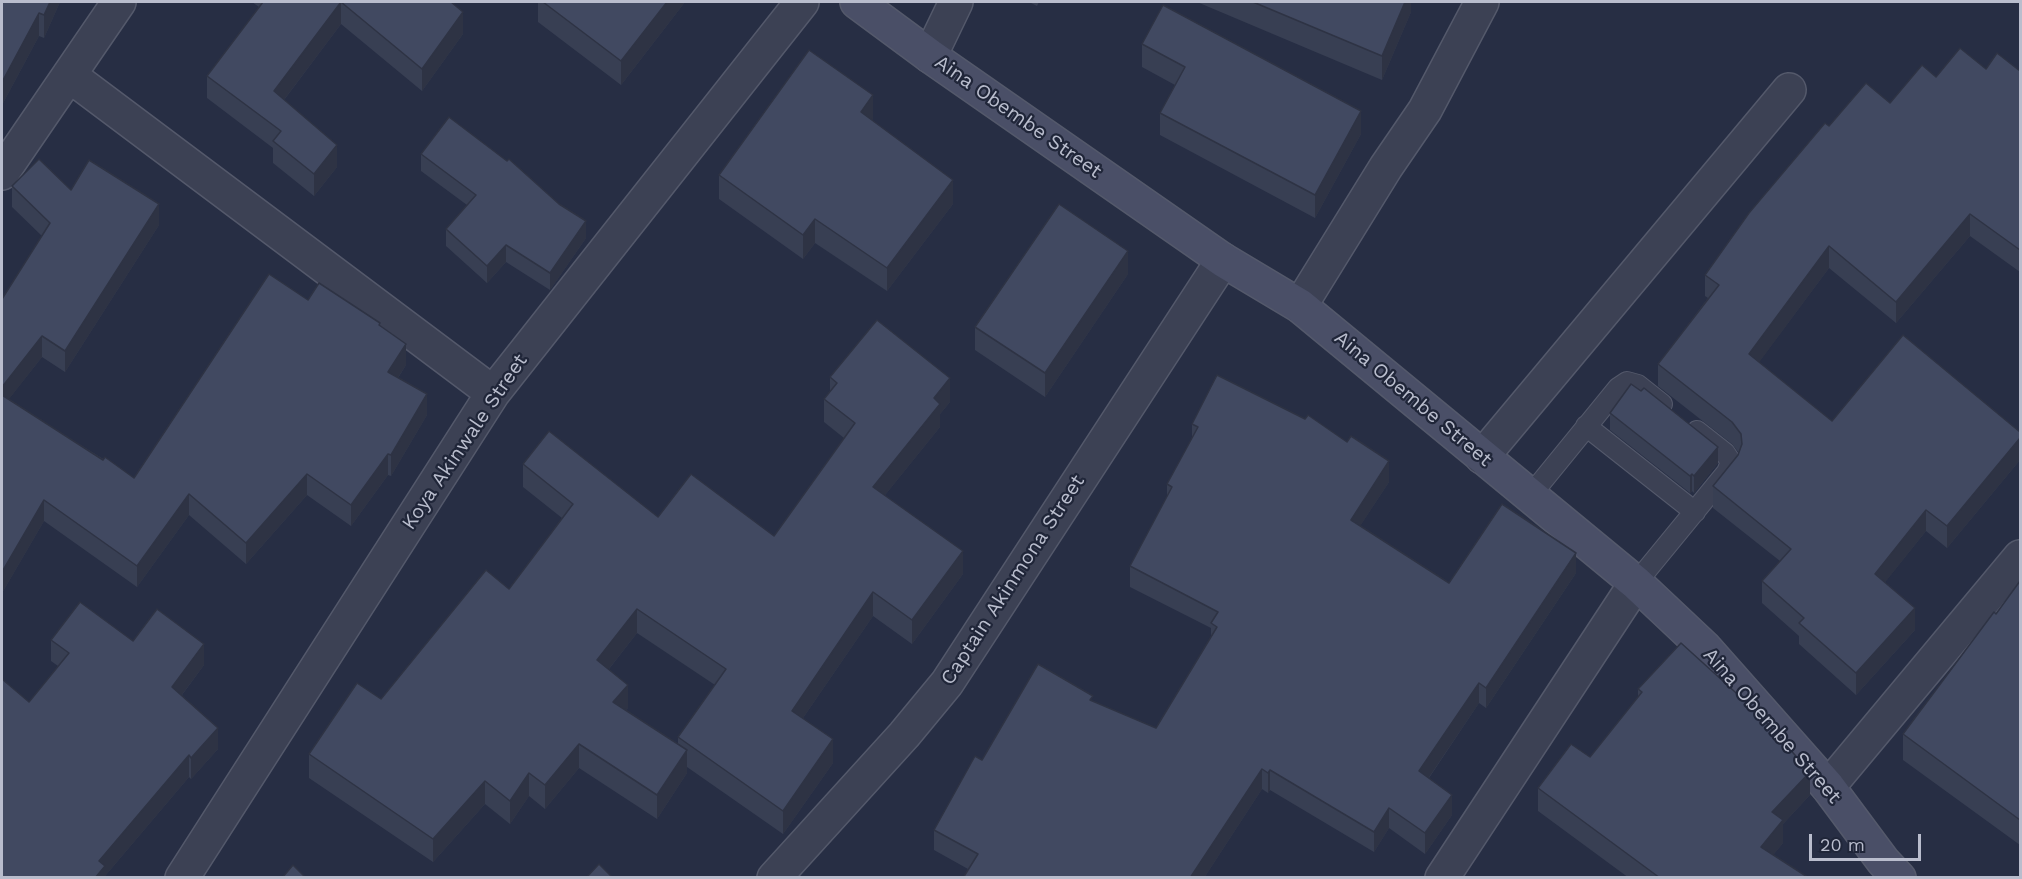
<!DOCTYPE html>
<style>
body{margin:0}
#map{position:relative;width:2022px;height:879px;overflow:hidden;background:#272e44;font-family:"Work Sans",sans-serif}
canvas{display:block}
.frame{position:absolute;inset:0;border:3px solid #b9bdcd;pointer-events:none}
.scale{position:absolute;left:1809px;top:834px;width:112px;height:27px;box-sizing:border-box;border:3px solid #b9bdcd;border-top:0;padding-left:8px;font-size:18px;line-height:21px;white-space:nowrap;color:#b9bdcd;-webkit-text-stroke:4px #202639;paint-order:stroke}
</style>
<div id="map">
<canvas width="2022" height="879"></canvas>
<div class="frame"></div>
<div class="scale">20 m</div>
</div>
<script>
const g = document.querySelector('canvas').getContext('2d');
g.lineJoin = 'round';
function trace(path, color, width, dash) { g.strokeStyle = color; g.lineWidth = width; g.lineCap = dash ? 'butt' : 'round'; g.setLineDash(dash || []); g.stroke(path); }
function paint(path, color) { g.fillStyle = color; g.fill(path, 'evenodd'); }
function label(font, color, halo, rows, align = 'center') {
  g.font = font + ' "Work Sans",sans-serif'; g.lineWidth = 4.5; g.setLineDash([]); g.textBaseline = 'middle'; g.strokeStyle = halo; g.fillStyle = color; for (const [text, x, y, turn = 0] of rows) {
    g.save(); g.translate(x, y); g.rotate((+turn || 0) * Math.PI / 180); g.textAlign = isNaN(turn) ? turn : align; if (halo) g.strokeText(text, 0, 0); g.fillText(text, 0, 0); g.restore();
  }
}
const lane = new Path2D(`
 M1586 426 1695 512
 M1530 496 1618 388 1627 382 1638 385 1662 404
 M1636 583 1727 472 1731 462 1725 453 1697 431`);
const street = new Path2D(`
 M930 56 956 2
 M69 75 493 393
 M2 173 119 2
 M1300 306 1386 167 1425 110 1482 2
 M1482 457 1789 90
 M1828 787 2020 557
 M182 878 493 393 802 2
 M774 878 904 735 947 683 1223 260
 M1442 878 1636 583`);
const secondary = new Path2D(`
 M857 2 930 56 1223 260 1300 306 1636 583 1704 647 1828 787 1883 861 1899 878`);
const wall = new Path2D(`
 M2 2H60L44 38 39 36 2 105Z
 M252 2H451L463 34 422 91 341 24 284 100 337 167 314 196 273 163V148L207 98V76L259 7Z
 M538 2H685L621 85 538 22Z
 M1029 2H1039L1037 6Z
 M1197 2H1411V12L1382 80Z
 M1142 44 1361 134 1315 218 1160 135V113L1175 85 1142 67Z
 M1986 69 2020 71V272L1970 236 1896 323 1829 268 1759 362 1832 421 2020 432V460L1947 548 1926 531 1885 582 1915 630 1856 695 1799 644V636L1762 603V581L1780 561 1713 508V486L1738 455 1739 453 1732 444 1658 386V364L1708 298 1705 296V275L1829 126 1890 103 1936 77Z
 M873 119 872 120 953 204 887 291 815 243 803 259 719 199V175Z
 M421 154 586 238 550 290 506 262 487 283 446 246V229L467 205 421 171Z
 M12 186 71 190 159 225 65 372 42 357 8 400 134 478 308 300 380 326 406 365 398 378 427 415 391 476 388 475 351 526 307 495 246 564 189 515 137 587 44 521 2 593V299L42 236 12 207Z
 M1128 274 1045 397 975 350V327Z
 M830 377 950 402 940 414V427L885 495 963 574 912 644 873 616 803 718 833 763 783 834 687 767V773L657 819 579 768 545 809 529 796 510 824 485 804 433 862 309 778V754L381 699 509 589 562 518 523 487V464L658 517 774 536 844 438 824 422V399L830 391ZM637 633 715 685 678 737V744L626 710 628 708 609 669Z
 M1610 413 1718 463 1694 493 1692 491 1690 493 1610 430Z
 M1192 424 1389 482 1360 526 1449 583 1576 573 1486 708 1479 703 1429 778 1452 815 1425 854 1389 828 1374 852 1270 790 1268 793 1262 789 1204 878H963L968 869 934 850V830L982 760 1093 701 1156 728 1211 638V628L1130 587V566L1167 497V484L1192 439Z
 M2020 581V845L1903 760V734L1996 614Z
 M51 640 133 641 204 665 182 695 218 749 191 779 189 777 105 876V878L29 702 58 666 51 661Z
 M1638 689 1810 795 1783 824V843L1773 855 1809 878H1629L1538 811V788L1590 757 1638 697Z`);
const shadedWall = new Path2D(`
 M50 2H60L44 38V15Z
 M341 2V24L274 113V91Z
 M667 2H685L621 85V61Z
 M1405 2H1411V12L1382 80V56Z
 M463 12V34L422 91V69Z
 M39 13V36L2 105V82Z
 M873 95V119L861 135V112Z
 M1361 111V134L1315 218V195Z
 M337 145V167L314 196V174Z
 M953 180V204L887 291V268Z
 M159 204V225L65 372V351Z
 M1970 214V236L1896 323V302Z
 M815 219V243L803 259V235Z
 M586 221V238L550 290V273Z
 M506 245V262L487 283V266Z
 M1829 246V268L1749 376V354Z
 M1128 251V274L1045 397V373Z
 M42 336V357L2 408V387Z
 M406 344V365L388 393V372Z
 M950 378V402L940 414V427L873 510V487L934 398Z
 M427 394V415L391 476V455Z
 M2020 438V460L1947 548V526Z
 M1718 447V463L1694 493V476Z
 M388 454V475L351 526V505Z
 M1389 461V482L1351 540V520Z
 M307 474V495L246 564V543Z
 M1692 474V491L1690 493V476Z
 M189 494V515L137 587V566Z
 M44 500V521L2 593V572Z
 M1926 510V531L1875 595V574Z
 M963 551V574L912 644V620Z
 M1576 553V573L1486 708V688Z
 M873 592V616L792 734V711Z
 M1915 608V630L1856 695V673Z
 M637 609V633L597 684V660Z
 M204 644V665L172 708V687Z
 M1479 683V703L1419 792V771Z
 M628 685V708L613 725V702Z
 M218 728V749L191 779V758Z
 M833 739V763L783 834V811Z
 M579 744V768L545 809V785Z
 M687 750V773L657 819V795Z
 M189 755V777L105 876V878H95L99 861Z
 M1262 769V789L1204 878H1190Z
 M1270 770V790L1268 793V773Z
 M1810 772V795L1783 824V843L1761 870V847L1772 812Z
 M529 773V796L510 824V801Z
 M485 781V804L433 862V839Z
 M1452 795V815L1425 854V833Z
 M1389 808V828L1374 852V832Z`);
const building = new Path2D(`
 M2 2H50L44 15 39 13 2 82Z
 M263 2H451L463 12 422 69 341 2 274 91 337 145 314 174 273 141 281 131 207 76Z
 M543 2H667L621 61Z
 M1253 2H1405L1382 56Z
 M1163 5 1361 111 1315 195 1160 113 1185 67 1142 44Z
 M1960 48 1986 69 1997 53 2020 71V250L1970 214 1896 302 1829 246 1749 354 1832 421 1903 335 2020 432V438L1947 526 1926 510 1875 574 1915 608 1856 673 1799 623 1804 618 1762 581 1791 549 1713 486 1738 455 1742 444 1741 434 1732 422 1658 364 1719 285 1705 275 1749 213 1825 123 1829 126 1866 83 1890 103 1922 65 1936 77Z
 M809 50 873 95 861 112 953 180 887 268 815 219 803 235 719 175Z
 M449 117 507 161 509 159 559 204 586 221 550 273 506 245 487 266 446 229 476 195 421 154Z
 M39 159 71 190 89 160 159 204 65 351 42 336 2 387V299L50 223 12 186Z
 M1059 204 1128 251 1045 373 975 327Z
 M269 274 308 300 319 283 380 323 379 325 406 344 388 372 427 394 391 455 388 454 351 505 307 474 246 543 189 494 137 566 44 500 2 572V395L103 460 105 457 134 478Z
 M877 320 950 378 934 398 940 404 873 487 963 551 912 620 873 592 792 711 833 739 783 811 678 737 726 669 637 609 597 660 628 685 613 702 687 750 657 795 579 744 545 785 529 773 510 801 485 781 433 839 309 754 357 683 381 699 486 570 509 589 573 504 523 464 549 431 658 517 691 474 774 536 855 423 824 399 837 383 830 377Z
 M1217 375 1305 419 1308 415 1347 442 1351 436 1389 461 1351 520 1449 583 1502 504 1576 553 1486 688 1479 683 1419 771 1452 795 1425 833 1389 808 1374 832 1270 770 1268 773 1262 769 1190 878H963L978 854 934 830 975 756 982 760 1038 664 1093 696 1090 700 1156 728 1217 627 1211 623 1218 612 1130 566 1172 487 1167 484 1198 427 1192 424Z
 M1631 384 1641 391 1644 388 1718 447 1694 476 1692 474 1690 476 1610 413Z
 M2020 581V820L1903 734 1994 612 1996 614Z
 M80 602 133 641 157 609 204 644 172 687 218 728 191 758 189 755 99 861 105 866 95 878H2V679L29 702 69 653 51 640Z
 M1681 643 1756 711 1810 772 1772 812 1783 820 1761 847 1809 878H1660L1538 788 1571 744 1590 757 1642 692 1638 689Z
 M599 864 613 878H586Z
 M293 865 306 878H282Z`);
const streetNames = [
 ["Aina Obembe Street",1018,117,35],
 ["Aina Obembe Street",1413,399,40],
 ["Koya Akinwale Street",465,442,-56],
 ["Captain Akinmona Street",1013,580,-57],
 ["Aina Obembe Street",1772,726,49]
];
trace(lane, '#54596b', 22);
trace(street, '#54596b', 36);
trace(secondary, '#54596b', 36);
trace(lane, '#3c4154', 20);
trace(street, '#3c4154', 33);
trace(secondary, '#4a4f67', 33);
paint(wall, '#383f53');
paint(shadedWall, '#2e3344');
paint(building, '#414961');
trace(building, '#2e3344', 1.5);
label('20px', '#b9bdcd', '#202639', streetNames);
</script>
